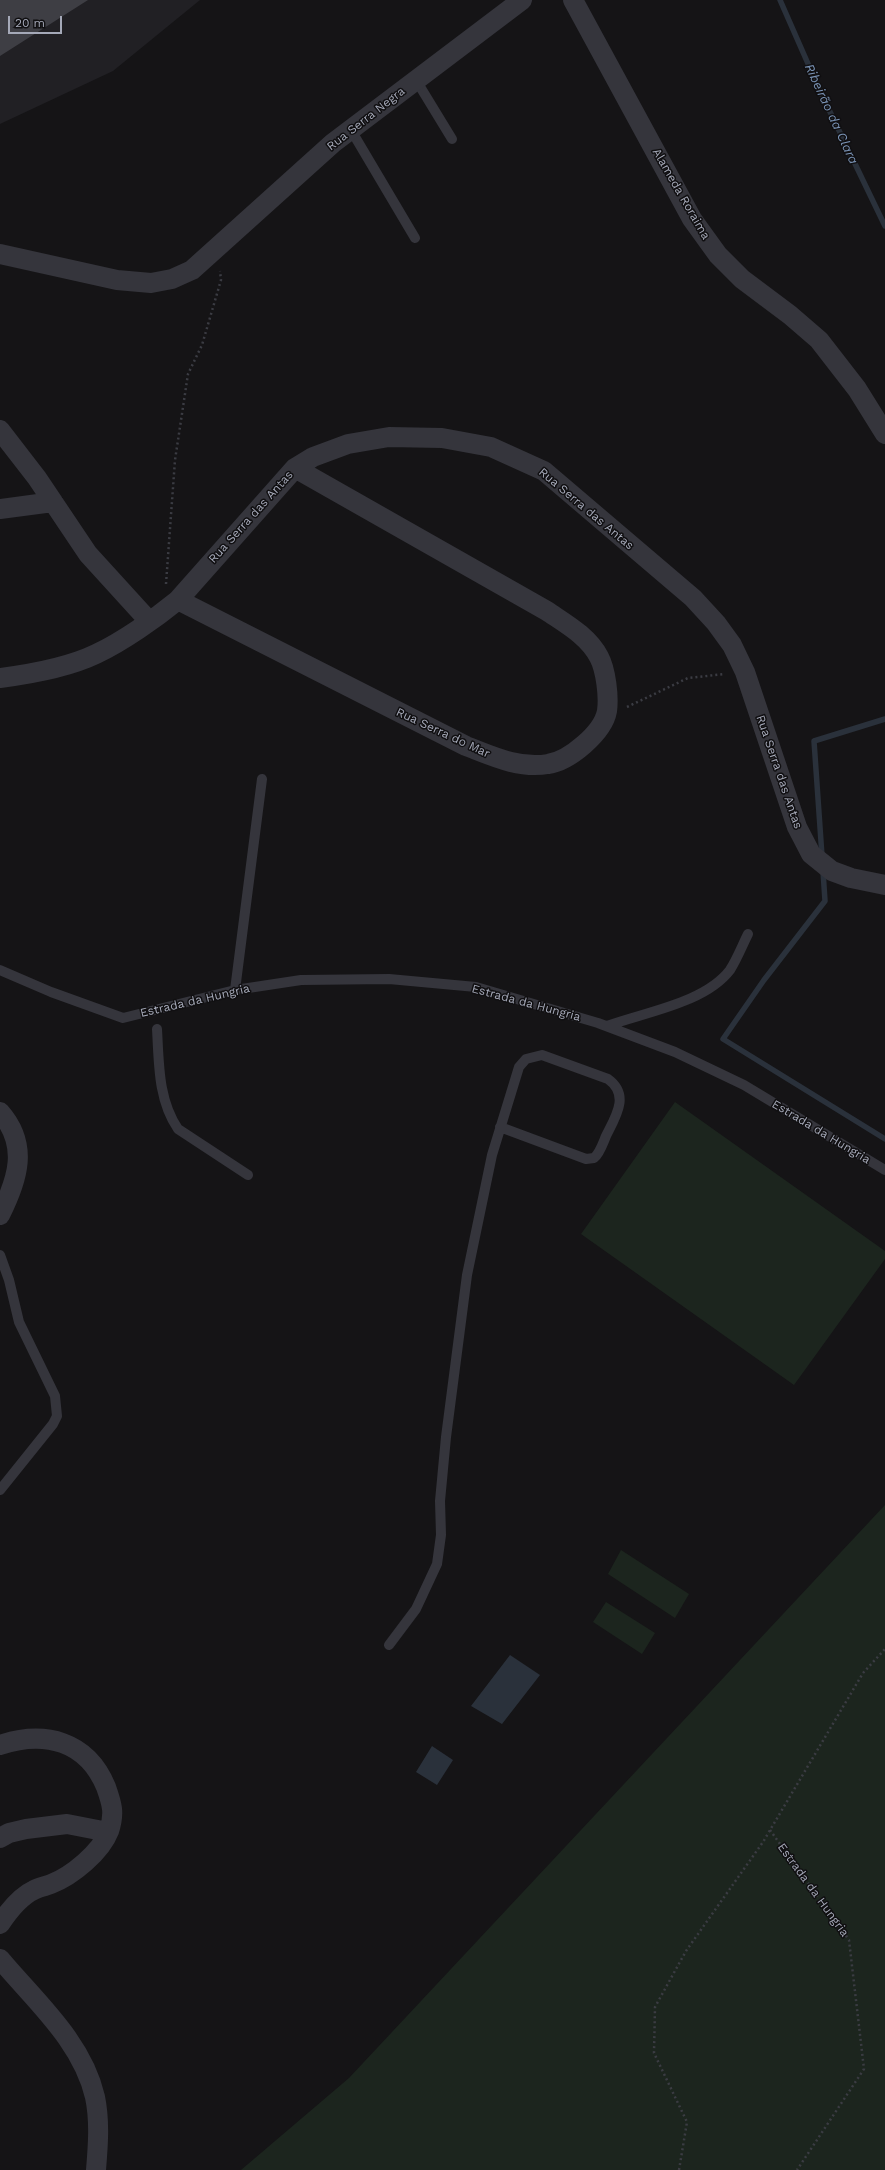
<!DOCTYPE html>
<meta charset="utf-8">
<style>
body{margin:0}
#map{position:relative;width:885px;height:2170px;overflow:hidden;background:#151416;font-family:"Work Sans",sans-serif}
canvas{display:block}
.scale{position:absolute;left:8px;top:16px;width:54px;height:18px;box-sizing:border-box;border:2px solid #a5a9b8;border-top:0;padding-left:5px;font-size:12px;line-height:14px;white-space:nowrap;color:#a5a9b8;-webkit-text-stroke:3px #100f11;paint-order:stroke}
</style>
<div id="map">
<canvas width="885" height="2170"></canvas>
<div class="scale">20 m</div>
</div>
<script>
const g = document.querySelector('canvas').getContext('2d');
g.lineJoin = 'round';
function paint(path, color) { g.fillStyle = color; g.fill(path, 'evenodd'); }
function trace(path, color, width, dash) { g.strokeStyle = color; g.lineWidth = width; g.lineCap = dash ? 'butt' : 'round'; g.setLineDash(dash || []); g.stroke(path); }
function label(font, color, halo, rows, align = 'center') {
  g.font = font + ' "Work Sans",sans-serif'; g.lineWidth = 3; g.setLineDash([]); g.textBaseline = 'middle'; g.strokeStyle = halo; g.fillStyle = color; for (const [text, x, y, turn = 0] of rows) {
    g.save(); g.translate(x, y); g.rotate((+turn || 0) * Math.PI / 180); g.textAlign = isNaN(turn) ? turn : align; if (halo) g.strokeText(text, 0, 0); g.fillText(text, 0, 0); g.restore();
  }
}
const built = new Path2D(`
 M0 0H200L113 71 0 124Z`);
const green = new Path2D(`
 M675 1102 885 1251V1259L794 1385 581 1234Z
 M885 1505V2170H241L349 2078Z
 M621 1550 689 1594 675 1618 608 1574Z
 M606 1602 655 1633 642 1654 593 1622Z`);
const water = new Path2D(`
 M510 1655 540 1675 502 1724 471 1706Z
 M432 1746 453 1760 437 1785 416 1772Z`);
const stream = new Path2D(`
 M780 0 820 91 885 226
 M822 856 814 741 885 719
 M823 871 825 901 764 980 723 1039 885 1139`);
const building = new Path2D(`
 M0 0H88L0 56Z`);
const path = new Path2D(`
 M166 584 175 460 188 374 202 345 221 280 220 271
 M627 707 688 678 725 674
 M770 1830 849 1940 864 2069 797 2170
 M679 2170 687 2122 654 2053 655 2007 686 1951 763 1842 863 1673 885 1649`);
const lane = new Path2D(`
 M416 80 452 139
 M351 130 415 238
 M0 970 51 992 123 1018 235 990 301 980 389 979 476 987 598 1023 675 1052 744 1085 885 1170
 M235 990 262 779
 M607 1026C645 1012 705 1003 730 970 737 959 742 946 748 934
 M157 1029C159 1063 158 1100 178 1129L248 1175
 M0 1255 9 1280 19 1322 55 1396 57 1416 53 1424 0 1490
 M389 1645 416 1609 437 1564 441 1535 440 1501 446 1437 467 1275 492 1155 519 1067 526 1059 542 1055 608 1079C630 1095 616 1116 606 1136 603 1143 600 1153 594 1158L586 1159 500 1127`);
const street = new Path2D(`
 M573 0 692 219 718 255 742 279 790 315 819 340 857 389 885 434
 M0 254 117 280 151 283 172 279 192 270 333 143 522 0
 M0 430 37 478 88 554 149 621
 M0 509 53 502
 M178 600 466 746C492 756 519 769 548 764 569 761 603 733 607 711 609 697 606 670 599 657 588 636 566 624 547 611L295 468
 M0 678C31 674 67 668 96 654 122 642 156 618 178 600L295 468 313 457 348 444 389 437 442 438 491 447 544 471 693 598 716 623 732 645 745 672 797 827 811 854 832 871 851 878 885 885
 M0 1112C29 1145 18 1179 0 1215
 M0 1745C45 1730 87 1741 106 1787 112 1804 115 1813 109 1831 101 1852 72 1876 51 1884 46 1886 39 1887 34 1890 21 1896 8 1912 0 1924
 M0 1838 9 1833 26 1829 67 1824 108 1832
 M0 1959C35 2001 82 2041 95 2097 100 2121 98 2146 96 2170`);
const streetNames = [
 ["Rua Serra Negra",366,119,-38],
 ["Alameda Roraima",681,194,60],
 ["Rua Serra das Antas",586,509,40],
 ["Rua Serra das Antas",251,517,-48],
 ["Rua Serra do Mar",443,733,25],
 ["Rua Serra das Antas",779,772,71],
 ["Estrada da Hungria",195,1001,-13],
 ["Estrada da Hungria",526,1003,15],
 ["Estrada da Hungria",821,1132,31],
 ["Estrada da Hungria",813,1890,54]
];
const waterNames = [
 ["Ribeirão da Clara",831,114,65]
];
paint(built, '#212024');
paint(green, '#1c251e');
paint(water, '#2a313b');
trace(stream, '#2a313b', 5.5);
paint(building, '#3e3e44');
trace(path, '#3b3c43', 2.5, [2, 3]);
trace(lane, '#35353c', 10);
trace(street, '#35353c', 20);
label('12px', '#a5a9b8', '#100f11', streetNames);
label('italic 13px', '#7a93b5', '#100f11', waterNames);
</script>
